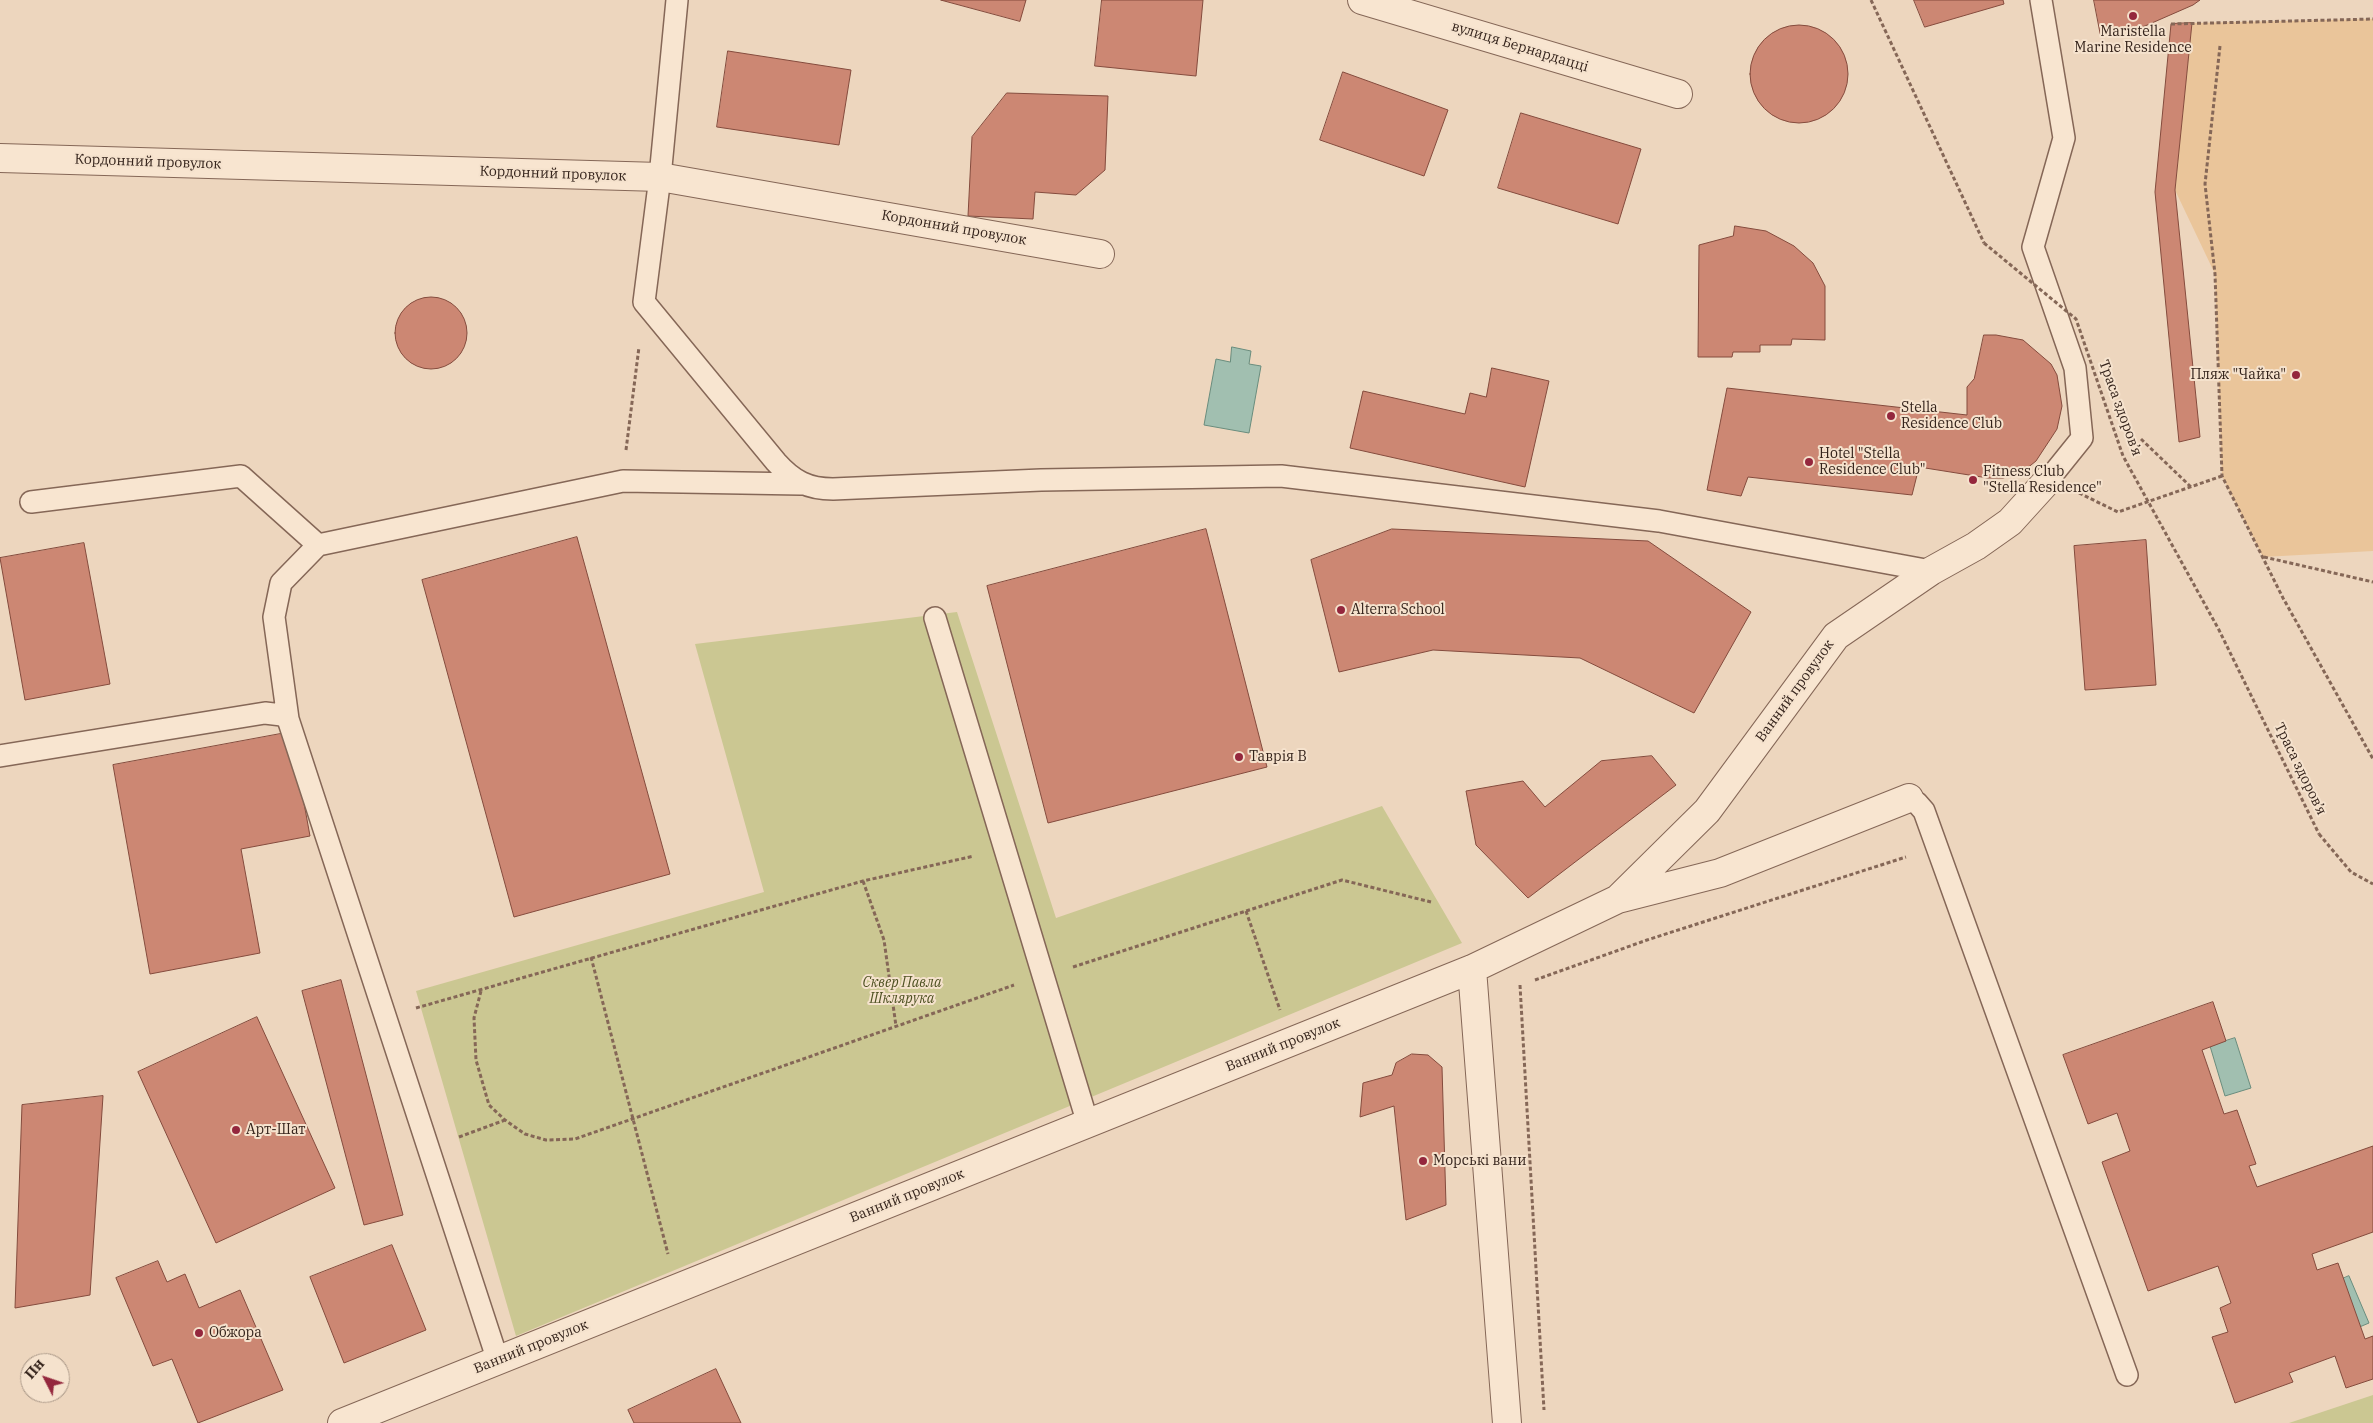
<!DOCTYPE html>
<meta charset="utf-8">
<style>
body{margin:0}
#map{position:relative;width:2373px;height:1423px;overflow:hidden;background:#edd6be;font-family:"IBM Plex Serif",serif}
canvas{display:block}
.north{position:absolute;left:20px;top:1353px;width:50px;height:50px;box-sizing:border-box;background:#f5e2cd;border:1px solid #a89686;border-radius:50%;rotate:311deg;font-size:14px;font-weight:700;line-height:20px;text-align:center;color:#34231b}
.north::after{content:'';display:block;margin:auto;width:18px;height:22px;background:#94273d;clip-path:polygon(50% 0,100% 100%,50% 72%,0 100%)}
</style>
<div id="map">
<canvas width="2373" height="1423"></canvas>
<div class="north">Пн</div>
</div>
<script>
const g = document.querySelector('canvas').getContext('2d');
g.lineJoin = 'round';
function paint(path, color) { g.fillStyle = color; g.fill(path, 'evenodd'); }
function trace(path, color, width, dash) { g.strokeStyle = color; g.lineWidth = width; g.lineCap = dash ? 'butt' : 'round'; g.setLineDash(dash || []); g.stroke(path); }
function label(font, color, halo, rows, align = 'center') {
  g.font = font + ' "IBM Plex Serif",serif'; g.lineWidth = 4; g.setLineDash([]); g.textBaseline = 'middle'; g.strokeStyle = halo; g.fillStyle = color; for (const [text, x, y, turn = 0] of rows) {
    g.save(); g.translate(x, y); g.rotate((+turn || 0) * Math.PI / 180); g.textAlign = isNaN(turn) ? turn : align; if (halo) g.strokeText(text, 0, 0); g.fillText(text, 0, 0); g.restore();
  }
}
const green = new Path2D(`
 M957 612 1056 918 1382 806 1462 943 516 1336 416 991 764 892 695 644Z
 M2373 1395V1423H2289Z`);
const sand = new Path2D(`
 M2373 19V551L2263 557 2222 476 2215 274 2175 190 2192 23Z`);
const water = new Path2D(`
 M1232 347 1251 351 1249 364 1261 366 1249 433 1204 425 1216 359 1230 362Z
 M2235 1038 2251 1088 2225 1096 2210 1046Z
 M2349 1276 2369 1323 2350 1331 2331 1284Z`);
const building = new Path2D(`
 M941 0H1026L1020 21Z
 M1102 0H1203L1196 76 1095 66Z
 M1914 0H2003L2004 4 1925 27Z
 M2094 0H2200L2193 5 2145 26 2101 36Z
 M2192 23 2175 190 2200 437 2179 442 2155 192 2171 24Z
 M1750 74a49 49 0 1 1 98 0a49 49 0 1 1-98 0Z
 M728 51 851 70 839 145 717 127Z
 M1343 72 1448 110 1424 176 1320 140Z
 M1007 93 1108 96 1105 170 1076 195 1035 192 1033 219 968 216 972 137Z
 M1521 113 1641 149 1618 224 1498 188Z
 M1735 226 1766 231 1794 246 1813 263 1825 286V340L1792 339 1791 345H1760V352H1733L1732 357H1698L1699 245 1733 236Z
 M395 333a36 36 0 1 1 72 0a36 36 0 1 1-72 0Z
 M1984 335H1996L2023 340 2051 364 2057 375 2062 406 2057 429 2036 461 2021 473 2003 478H1988L1919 467 1912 495 1748 477 1741 496 1707 490 1727 388 1967 415V387L1974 379Z
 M1492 368 1549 381 1525 487 1350 448 1363 391 1465 414 1470 393 1486 397Z
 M1206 529 1267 767 1048 823 987 586Z
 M1392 529 1648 541 1751 612 1694 713 1580 658 1433 650 1339 672 1311 560Z
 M577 537 670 874 514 917 422 580Z
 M2146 540 2156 685 2085 690 2074 546Z
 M84 543 110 684 25 700 0 558Z
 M291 732 310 836 241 849 260 953 150 974 113 765Z
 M1652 756 1676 785 1528 898 1476 845 1466 791 1523 781 1545 807 1601 761Z
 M341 980 403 1215 364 1225 302 991Z
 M2213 1002 2226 1041 2202 1050 2224 1114 2237 1110 2256 1164 2249 1166 2257 1187 2373 1146V1232L2312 1254 2317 1270 2338 1263 2365 1339 2373 1336V1379L2346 1388 2335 1356 2289 1373 2293 1382 2235 1403 2212 1337 2228 1332 2220 1308 2231 1303 2218 1266 2148 1291 2102 1162 2130 1151 2117 1113 2088 1124 2063 1055Z
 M257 1017 335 1188 216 1243 138 1072Z
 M1412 1054 1428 1055 1442 1067 1446 1205 1406 1220 1394 1106 1360 1117 1363 1083 1392 1075 1396 1063Z
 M103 1096 90 1295 15 1308 22 1105Z
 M392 1245 426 1330 344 1363 310 1277Z
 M158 1261 167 1282 185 1274 199 1308 240 1290 283 1390 198 1423 172 1359 153 1366 116 1278Z
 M716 1369 741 1423H634L628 1410Z`);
const path = new Path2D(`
 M1871 0 1984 243
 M2171 24 2373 19
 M2220 46 2205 184 2215 274 2222 476 2283 598 2373 759
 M2141 439 2191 487
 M626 450 639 347
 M2079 493 2118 512 2222 476
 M2264 557 2373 582
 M2319 834 2351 872 2373 884
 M863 881 884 940 896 1026
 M1246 911 1280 1010
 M591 957 668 1254
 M1073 967 1342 880 1431 902
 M1535 980 1647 940 1906 857
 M1520 985 1544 1410
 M481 991 474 1018 476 1060 489 1105 505 1120 525 1134 546 1140 575 1139 1014 985
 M416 1008 863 881 974 856
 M459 1137 505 1120`);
const service = new Path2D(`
 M677 0 660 177 644 302 776 462C793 481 808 489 833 489L1041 480 1281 476 1659 521 1931 571
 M2041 0 2064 138 2033 247 2075 368 2082 438 2049 479
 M31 502 241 476 318 545
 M935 618 1088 1124
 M288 719 274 617 281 583 318 545 623 481 801 484
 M0 756 265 713 282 715 288 719 498 1361
 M1909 798 1917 803 1924 811 2127 1375`);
const minor = new Path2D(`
 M1362 0 1678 94
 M0 158 660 177 1100 254
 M1619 898 1707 811 1836 636 1931 571 1976 546 2010 522 2049 479
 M1472 969 1507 1423
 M342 1423 1472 969 1618 899 1720 873 1909 798`);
const pathBridge = new Path2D(`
 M1984 243 2076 319 2123 456 2219 630 2319 834`);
const markers = [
 [2133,16,5,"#94273d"],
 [2296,375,5,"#94273d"],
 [1891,416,5,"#94273d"],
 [1809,462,5,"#94273d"],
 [1973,480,5,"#94273d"],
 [1341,610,5,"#94273d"],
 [1239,757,5,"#94273d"],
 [236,1130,5,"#94273d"],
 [1423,1161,5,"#94273d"],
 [199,1333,5,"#94273d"]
];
const poiNames = [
 ["Maristella",2133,32,"center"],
 ["Marine Residence",2133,48,"center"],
 ["Пляж \"Чайка\"",2286,375,"right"],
 ["Stella",1901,408],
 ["Residence Club",1901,424],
 ["Hotel \"Stella",1819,454],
 ["Residence Club\"",1819,470],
 ["Fitness Club",1983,472],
 ["\"Stella Residence\"",1983,488],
 ["Alterra School",1351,610],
 ["Таврія В",1249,757],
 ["Арт-Шат",246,1130],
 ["Морські вани",1433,1161],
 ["Обжора",209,1333]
];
const streetNames = [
 ["вулиця Бернардацці",1520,47,17],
 ["Кордонний провулок",148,162,2],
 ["Кордонний провулок",553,174,2],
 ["Кордонний провулок",954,228,10],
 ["Траса здоров’я",2120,408,70],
 ["Ванний провулок",1795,691,-54],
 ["Траса здоров’я",2300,769,64],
 ["Ванний провулок",1283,1045,-22],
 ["Ванний провулок",907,1196,-22],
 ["Ванний провулок",531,1347,-22]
];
const parkNames = [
 ["Сквер Павла",902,983],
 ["Шклярука",902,999]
];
paint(green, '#cbc792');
paint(sand, '#eac59a');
paint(water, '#a1bfb0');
trace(water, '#698c7d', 1);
paint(building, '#cc8773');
trace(building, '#844b3d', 1);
trace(service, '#856757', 24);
trace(minor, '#856757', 30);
trace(path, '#856757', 3, [4, 2.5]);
trace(service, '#f8e5d0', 21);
trace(minor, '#f8e5d0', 28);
trace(pathBridge, '#856757', 3, [4, 2.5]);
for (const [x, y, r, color] of markers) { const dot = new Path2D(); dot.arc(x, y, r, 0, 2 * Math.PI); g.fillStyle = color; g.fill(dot); trace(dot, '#f5e2cd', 2); }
label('14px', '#34231b', '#f5e2cd', poiNames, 'left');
label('14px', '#34231b', '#f5e2cd', streetNames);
label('italic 14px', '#4e5122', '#f5e2cd', parkNames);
</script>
